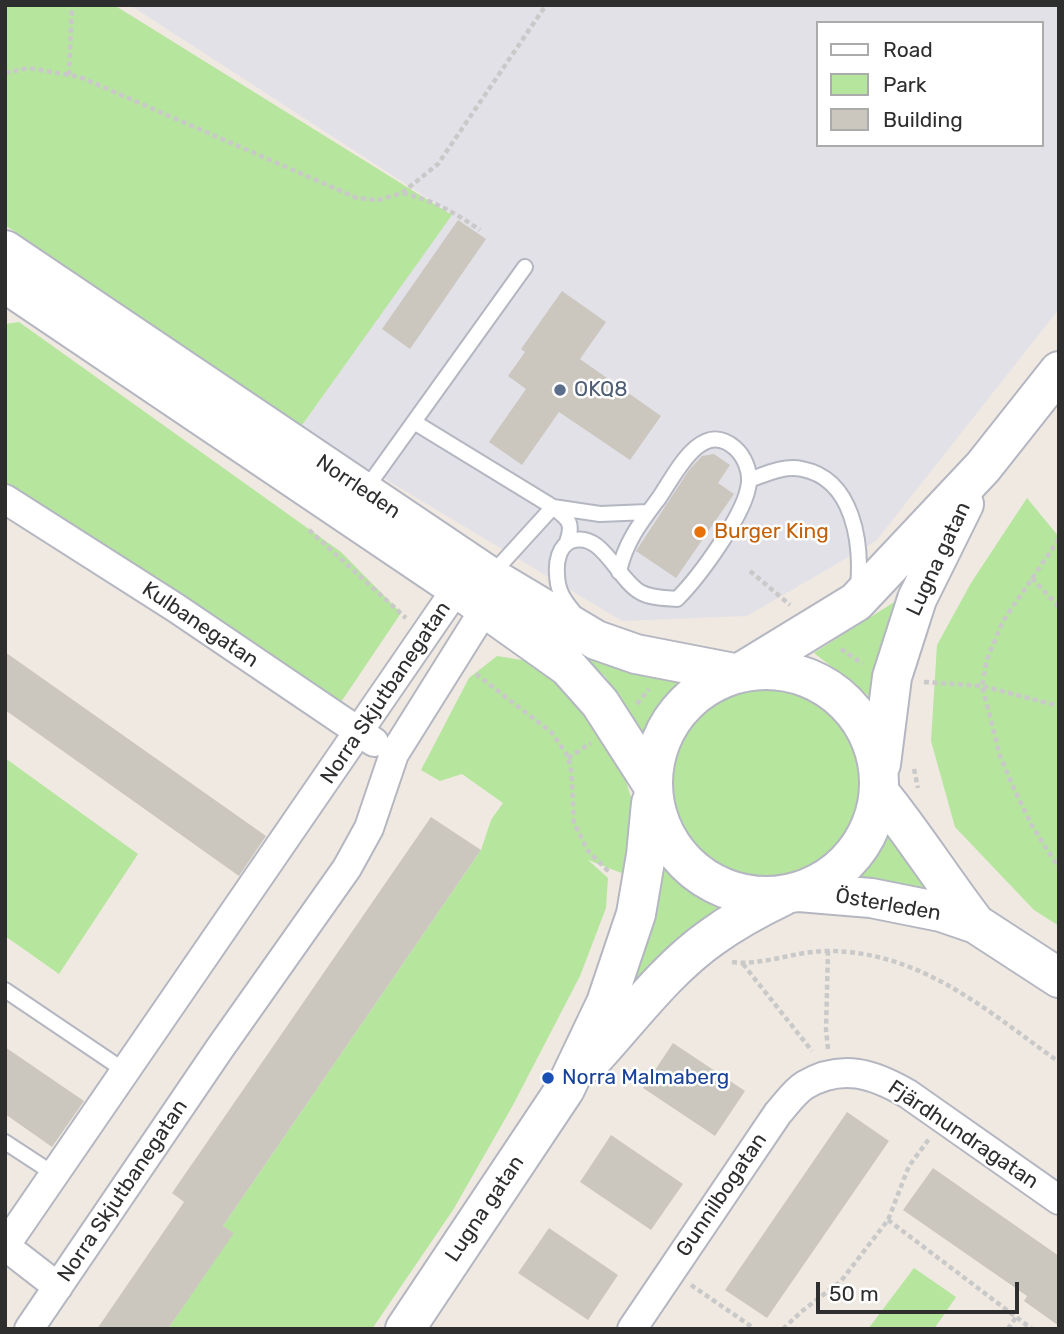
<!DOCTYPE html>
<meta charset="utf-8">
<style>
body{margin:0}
#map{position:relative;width:1064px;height:1334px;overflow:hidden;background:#efe9e1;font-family:Rubik,sans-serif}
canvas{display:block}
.frame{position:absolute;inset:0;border:7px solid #2e2e2e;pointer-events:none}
.legend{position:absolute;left:816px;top:21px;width:228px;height:126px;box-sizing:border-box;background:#fff;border:2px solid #ababab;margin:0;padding:9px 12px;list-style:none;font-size:21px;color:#2e2e2e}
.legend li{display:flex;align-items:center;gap:14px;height:35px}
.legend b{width:35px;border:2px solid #ababab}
.scale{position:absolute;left:816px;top:1282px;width:203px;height:32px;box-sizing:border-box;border:4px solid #2e2e2e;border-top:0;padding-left:9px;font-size:21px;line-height:24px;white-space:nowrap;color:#2e2e2e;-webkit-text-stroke:5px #fff;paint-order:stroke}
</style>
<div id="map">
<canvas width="1064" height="1334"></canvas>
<div class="frame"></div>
<ul class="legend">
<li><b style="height:9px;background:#fff"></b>Road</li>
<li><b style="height:19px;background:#b6e59e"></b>Park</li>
<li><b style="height:19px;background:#cbc7bf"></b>Building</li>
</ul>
<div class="scale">50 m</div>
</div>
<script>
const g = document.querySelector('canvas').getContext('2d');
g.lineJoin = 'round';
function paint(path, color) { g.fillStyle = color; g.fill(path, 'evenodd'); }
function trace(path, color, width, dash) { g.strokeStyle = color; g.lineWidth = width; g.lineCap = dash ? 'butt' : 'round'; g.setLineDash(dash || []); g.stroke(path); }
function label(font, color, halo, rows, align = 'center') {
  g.font = font + ' Rubik,sans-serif'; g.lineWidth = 5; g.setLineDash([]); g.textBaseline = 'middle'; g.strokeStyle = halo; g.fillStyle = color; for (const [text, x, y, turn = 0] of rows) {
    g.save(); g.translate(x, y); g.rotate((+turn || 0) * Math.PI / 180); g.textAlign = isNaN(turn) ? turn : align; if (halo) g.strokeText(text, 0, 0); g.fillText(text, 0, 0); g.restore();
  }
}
const industrial = new Path2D(`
 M130 5H1059V309L876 541 747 616 622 621 300 428 452 214ZM817 23H1041V145H817Z`);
const green = new Path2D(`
 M5 5H114L452 215 300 428 5 225Z
 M19 322 341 552 401 613 337 708 5 496V324Z
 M1027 498 1059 537V926L1034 910 955 827 931 741 937 645 971 583Z
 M899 599 874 700 814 653Z
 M520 613 683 677 645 737 605 676Z
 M497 656 534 662 583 701 618 755 632 801 629 876 588 860 608 878 606 908 580 976 513 1105 453 1210 372 1329H168L233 1233 223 1226 481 850 491 820 503 803 462 774 440 781 421 770 469 678Z
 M672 780a98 98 0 1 1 196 0a98 98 0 1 1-196 0Z
 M5 758 138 854 59 974 5 936Z
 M891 824 931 893 855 879Z
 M666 863 726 907 634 983Z
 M914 1268 956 1297 934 1329H868Z`);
const building = new Path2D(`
 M458 220 486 239 410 349 382 329Z
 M562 291 606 322 580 359 661 416 630 460 559 412 522 465 489 442 526 389 508 376 525 352 521 349Z
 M714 454 730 465 718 483 734 494 676 578 636 551 689 470 702 456Z
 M5 652 266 836 239 876 5 710Z
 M431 817 481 850 223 1226 234 1233 168 1329H97L184 1202 172 1193Z
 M673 1043 745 1091 715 1136 643 1088Z
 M5 1047 84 1101 52 1147 5 1114Z
 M847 1112 889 1141 767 1318 725 1290Z
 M611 1135 683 1184 651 1230 580 1182Z
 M933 1168 1059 1256V1326L1024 1301 1027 1296 903 1210Z
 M549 1228 618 1275 588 1320 518 1273Z`);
const path = new Path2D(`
 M5 73 29 68 80 77 357 198 378 200 402 193 438 164 546 5
 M69 75 72 5
 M403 193C434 201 454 212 480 230
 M309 530 406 618
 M1059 539 1003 621 987 659 982 686 1000 756 1015 791 1032 826 1059 868
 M750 571 790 605
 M1032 578 1059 607
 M841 649 863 664
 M476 674 551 732 566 753 571 767 574 823 588 851 610 873
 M924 682 982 686 1059 706
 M637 704 649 689
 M568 758 591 743
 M914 769 918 788
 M732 962C763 966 795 951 827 951 921 951 986 1010 1059 1062
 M743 964 812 1051
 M828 1049 826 1030 828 951
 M888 1220 1032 1329
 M691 1285 755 1329
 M783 1329 801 1312 841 1281 888 1220 909 1166 929 1139
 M1008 1329 1016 1317`);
const lane = new Path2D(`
 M414 422 553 507C568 519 574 522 567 542
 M749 480C766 474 784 465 802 469 854 479 862 544 858 587
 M365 490 525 267
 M491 575 553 507 600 514 648 512
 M573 611C563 599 557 590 557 573 556 562 559 546 571 541 602 530 617 579 640 592 650 598 666 598 677 599 699 577 747 512 749 482 750 470 744 456 735 448 701 418 675 475 659 498 641 522 625 542 619 572
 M5 990 125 1071
 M5 1142 54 1174`);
const street = new Path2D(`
 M5 499 176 608 374 742
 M5 1246 457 588 489 576 486 607 394 754 369 828 347 868 220 1048 29 1329
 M5 1246 58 1287
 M632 1329 778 1113C786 1104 795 1091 805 1085 842 1063 874 1074 908 1094L1059 1200`);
const secondary = new Path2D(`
 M5 250 489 576 596 640 636 654 734 673
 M5 283 457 588 568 667 600 703 652 784
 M653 783a113 113 0 1 1 226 0a113 113 0 1 1-226 0Z
 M743 671 856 602 983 467 1059 371
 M881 764 892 677 917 599 964 504
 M880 793C914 835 943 881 976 924
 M799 892 871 898 941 912 976 924 1059 978
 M590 1062C629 1020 665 970 712 937 734 921 758 908 783 896
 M405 1329 565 1089 606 1003 636 914 646 855 651 803`);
const markers = [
 [560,390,7,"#5c6f8a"],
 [700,532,7,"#e8710a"],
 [548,1078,7,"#1a4fb4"]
];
const serviceNames = [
 ["OKQ8",574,390]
];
const streetNames = [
 ["Norrleden",358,487,34],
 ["Lugna gatan",939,559,-65],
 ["Kulbanegatan",200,625,34],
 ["Norra Skjutbanegatan",386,693,-56],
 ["Österleden",888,905,10],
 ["Fjärdhundragatan",963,1135,34],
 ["Norra Skjutbanegatan",123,1191,-56],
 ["Gunnilbogatan",722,1195,-56],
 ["Lugna gatan",485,1209,-56]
];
const foodNames = [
 ["Burger King",714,532]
];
const transitNames = [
 ["Norra Malmaberg",562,1078]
];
paint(industrial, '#e3e1e8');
paint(green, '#b6e59e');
paint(building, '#cbc7bf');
trace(lane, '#b4b7c1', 18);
trace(street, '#b4b7c1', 32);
trace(secondary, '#b4b7c1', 42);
trace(path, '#c9c9c9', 4.5, [5, 3.5]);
trace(lane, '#fff', 14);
trace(street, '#fff', 28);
trace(secondary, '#fff', 38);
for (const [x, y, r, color] of markers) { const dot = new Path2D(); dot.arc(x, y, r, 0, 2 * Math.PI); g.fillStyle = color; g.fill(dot); trace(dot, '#fff', 2.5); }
label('21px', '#4e5e75', '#fff', serviceNames, 'left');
label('21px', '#2e2e2e', '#fff', streetNames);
label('21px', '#c56008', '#fff', foodNames, 'left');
label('21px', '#164399', '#fff', transitNames, 'left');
</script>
